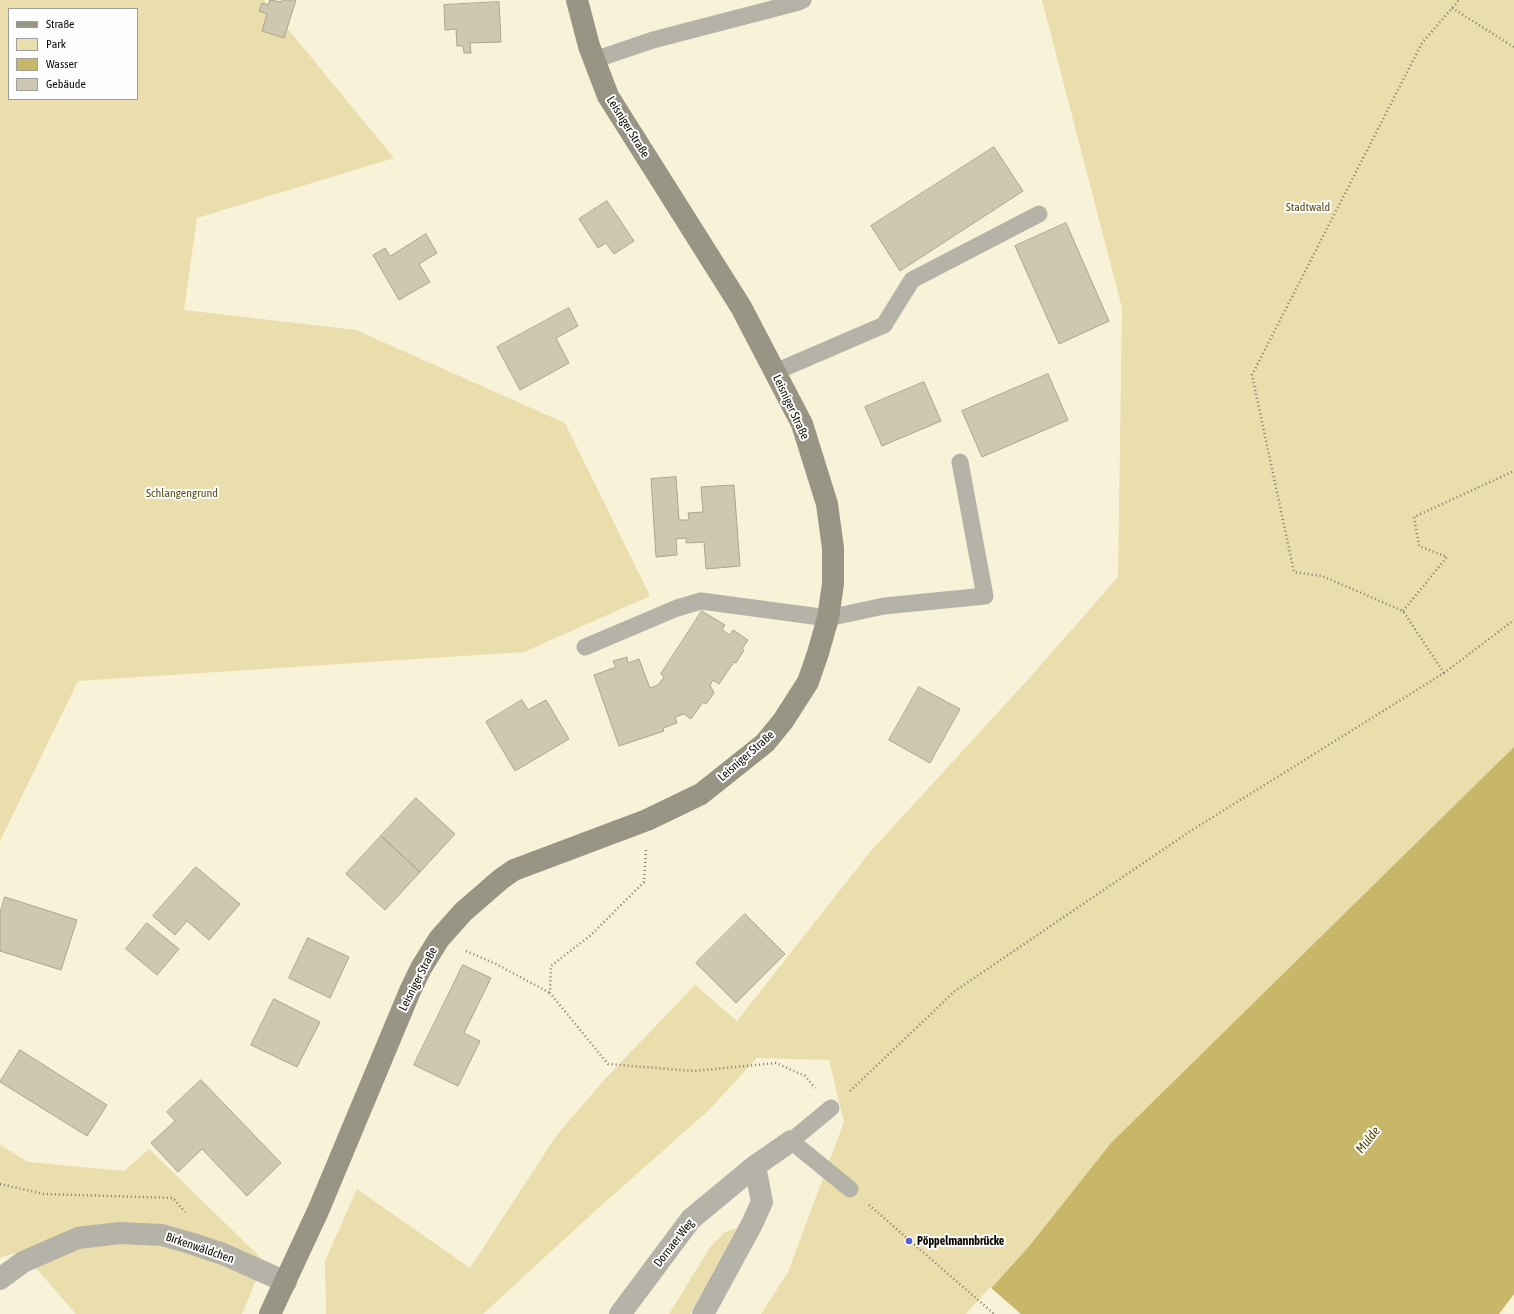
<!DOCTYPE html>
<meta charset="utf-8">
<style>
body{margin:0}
#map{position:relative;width:1514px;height:1314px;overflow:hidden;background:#f8f2d8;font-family:"Asap Condensed",sans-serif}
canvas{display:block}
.legend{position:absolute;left:8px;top:8px;width:130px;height:92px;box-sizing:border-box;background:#fefefe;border:1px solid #9e9e9a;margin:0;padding:5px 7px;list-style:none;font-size:12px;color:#0f0d05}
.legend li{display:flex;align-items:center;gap:8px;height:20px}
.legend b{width:20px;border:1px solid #9e9e9a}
</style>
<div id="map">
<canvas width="1514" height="1314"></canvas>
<ul class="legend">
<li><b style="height:5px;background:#989585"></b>Straße</li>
<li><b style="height:11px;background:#eadead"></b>Park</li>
<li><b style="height:11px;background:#c9b769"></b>Wasser</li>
<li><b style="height:11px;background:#cec8b0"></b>Gebäude</li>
</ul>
</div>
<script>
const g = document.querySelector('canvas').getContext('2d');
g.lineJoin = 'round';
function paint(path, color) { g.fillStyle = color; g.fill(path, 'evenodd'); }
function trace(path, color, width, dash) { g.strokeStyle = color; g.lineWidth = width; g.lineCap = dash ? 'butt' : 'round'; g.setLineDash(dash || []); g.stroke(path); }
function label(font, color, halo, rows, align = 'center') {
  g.font = font + ' "Asap Condensed",sans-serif'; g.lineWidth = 4; g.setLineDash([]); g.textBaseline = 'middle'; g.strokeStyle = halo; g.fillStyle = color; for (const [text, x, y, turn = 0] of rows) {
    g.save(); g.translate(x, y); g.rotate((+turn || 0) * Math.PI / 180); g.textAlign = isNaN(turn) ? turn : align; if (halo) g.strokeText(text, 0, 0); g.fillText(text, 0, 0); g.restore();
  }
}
const green = new Path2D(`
 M0 0H264L394 158 197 218 184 310 356 330 565 423 650 596 524 652 78 681 0 841ZM9 9H137V99H9Z
 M1042 0H1514V747L1031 1244 968 1314H761L788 1272 844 1122 829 1060 757 1058 709 1110 594 1212 483 1314H326L325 1261 357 1189 470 1268 556 1136 605 1079 695 985 737 1021 870 852 1033 674 1118 577 1122 308Z
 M0 1145 28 1162 124 1171 149 1149 264 1261 242 1314H76L21 1251 0 1258Z
 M737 1228 690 1314H669L711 1246 725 1232Z`);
const water = new Path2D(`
 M1514 747V1294L1499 1314H968L1031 1244 1111 1143Z`);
const pier = new Path2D(`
 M990 1287 1021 1314H966Z`);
const building = new Path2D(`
 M270 0 281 2 282 0H296L284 38 262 31 267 14 259 11 262 3 268 5Z
 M499 2 501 42 470 43 471 53H464L463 46H457L456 29 445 30 444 5Z
 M994 147 1023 191 900 271 871 226Z
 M607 201 634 241 614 254 606 243 598 248 579 219Z
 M1066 223 1109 321 1059 344 1015 246Z
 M426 234 437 253 419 264 430 282 399 300 373 255 385 248 390 256Z
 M569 308 578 326 556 338 569 363 520 390 497 347Z
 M1048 374 1068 420 982 457 962 411Z
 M924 382 941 421 882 446 865 407Z
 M676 477 679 520H689L688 513 703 512 701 487 734 485 740 566 706 569 704 542 686 543V538L676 539 677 555 656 557 651 479Z
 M702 611 725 625 722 630 730 635 733 630 748 640 742 649 744 650 736 663 734 662 719 684 713 680 710 685 714 693 706 704 703 702 691 719 684 714 675 717 677 723 663 728 664 731 619 746 594 675 616 667 613 661 627 657 628 663 639 659 650 688 658 685 664 677 661 674Z
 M919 687 960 709 930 763 889 740Z
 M522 700 528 710 546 700 569 739 515 771 486 722Z
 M416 798 455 834 420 872 381 836Z
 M381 836 420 872 385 910 346 874Z
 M196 867 240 904 209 940 187 921 175 935 153 916Z
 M5 897 77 920 61 970 0 951V913Z
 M745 914 785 954 736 1003 696 963Z
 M147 923 179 949 157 975 126 949Z
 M308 938 349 957 330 998 289 978Z
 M463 965 491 978 464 1033 480 1041 458 1086 414 1065Z
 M274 999 320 1022 297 1067 251 1045Z
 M20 1050 107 1105 87 1136 0 1082Z
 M201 1080 281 1163 247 1196 202 1149 178 1172 151 1143 175 1121 167 1112Z`);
const path = new Path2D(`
 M1452 8 1514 47
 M1403 611 1447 557 1419 546 1414 517 1514 471
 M1444 673 1403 611 1322 576 1294 572 1252 375 1422 43 1459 0
 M646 850 644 882 591 935 551 966 550 993 608 1064 694 1071 776 1063 805 1076 815 1088
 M466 951 496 964 550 993
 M850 1091 955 991 1189 832 1444 673 1514 620
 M0 1184 44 1194 173 1198 185 1212
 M869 1205 994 1314`);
const lane = new Path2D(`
 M594 60 653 40 799 2 803 0
 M775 372 884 325 912 280 1039 214
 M585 647 677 608 701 601 828 618 884 606 985 596 960 462
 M831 1108 791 1141 850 1189`);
const street = new Path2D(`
 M0 1279 23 1262 78 1238 120 1233 162 1235 190 1243 223 1254 286 1282
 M620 1314 691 1219 755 1166 791 1141
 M703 1314 752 1224 762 1202 755 1166`);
const secondary = new Path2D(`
 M270 1314 318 1211 410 991 421 968 439 939 463 912 501 879 514 870 647 820 701 794 765 743 783 721 808 682 818 653 828 618 833 584V548L827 504 802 424 741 307 608 96 589 46 577 0`);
const markers = [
 [909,1241,4,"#565cd3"]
];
const streetNames = [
 ["Leisniger Straße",628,127,58],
 ["Leisniger Straße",791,407,65],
 ["Leisniger Straße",746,756,-41],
 ["Leisniger Straße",418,979,-63],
 ["Dornaer Weg",674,1243,-52],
 ["Birkenwäldchen",200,1248,19]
];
const parkNames = [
 ["Stadtwald",1308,207],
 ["Schlangengrund",182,493]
];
const poiNames = [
 ["Pöppelmannbrücke",917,1241]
];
const waterNames = [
 ["Mulde",1368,1140,-51]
];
paint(green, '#eadead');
paint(water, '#c9b769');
paint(pier, '#f8f2d8');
paint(building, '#cec8b0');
trace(building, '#aaa58d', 1);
trace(path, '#807c6c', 2.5, [1, 3]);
trace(lane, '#b5b3a8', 17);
trace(street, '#b5b3a8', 22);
trace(secondary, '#989585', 22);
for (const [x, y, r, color] of markers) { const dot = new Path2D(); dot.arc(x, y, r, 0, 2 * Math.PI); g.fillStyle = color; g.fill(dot); trace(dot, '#fefefe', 1.5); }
label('12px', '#0f0d05', '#fefefe', streetNames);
label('12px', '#5c4f14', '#fefefe', parkNames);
label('bold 12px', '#0f0d05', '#fefefe', poiNames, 'left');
label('italic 13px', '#544708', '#fefefe', waterNames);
</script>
